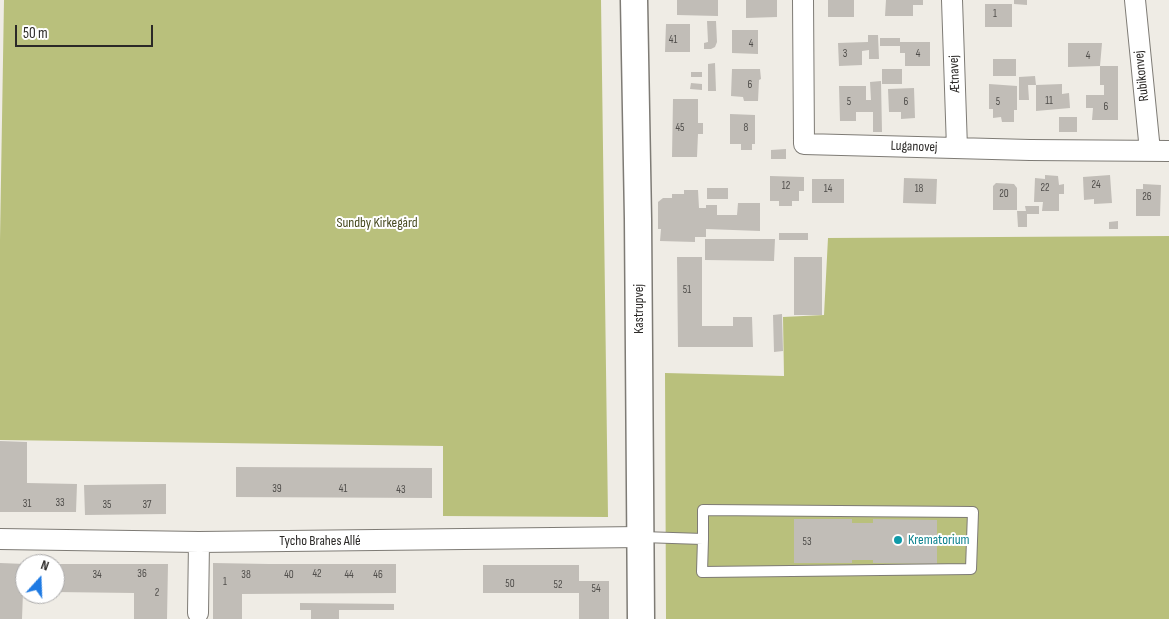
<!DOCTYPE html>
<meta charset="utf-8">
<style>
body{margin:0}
#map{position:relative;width:1169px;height:619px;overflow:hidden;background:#efece5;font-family:"Sofia Sans Condensed",sans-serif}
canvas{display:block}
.north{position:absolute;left:15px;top:554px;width:50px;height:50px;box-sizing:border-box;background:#fff;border:1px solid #aaa9a9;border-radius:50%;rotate:20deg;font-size:14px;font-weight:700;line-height:20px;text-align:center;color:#2b2927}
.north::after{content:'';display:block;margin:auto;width:18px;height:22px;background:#1e7ae3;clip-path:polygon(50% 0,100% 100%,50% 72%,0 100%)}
.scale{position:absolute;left:15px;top:25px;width:138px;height:22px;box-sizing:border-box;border:2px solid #2b2927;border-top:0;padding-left:6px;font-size:15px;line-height:18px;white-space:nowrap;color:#2b2927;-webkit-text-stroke:4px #fff;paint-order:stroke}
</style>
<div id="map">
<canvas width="1169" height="619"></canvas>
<div class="north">N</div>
<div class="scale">50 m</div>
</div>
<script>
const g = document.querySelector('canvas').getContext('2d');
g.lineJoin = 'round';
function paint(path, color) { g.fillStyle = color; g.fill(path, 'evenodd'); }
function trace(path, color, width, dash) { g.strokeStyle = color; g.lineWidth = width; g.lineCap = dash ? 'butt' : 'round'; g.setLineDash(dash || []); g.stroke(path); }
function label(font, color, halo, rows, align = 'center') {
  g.font = font + ' "Sofia Sans Condensed",sans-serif'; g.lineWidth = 4; g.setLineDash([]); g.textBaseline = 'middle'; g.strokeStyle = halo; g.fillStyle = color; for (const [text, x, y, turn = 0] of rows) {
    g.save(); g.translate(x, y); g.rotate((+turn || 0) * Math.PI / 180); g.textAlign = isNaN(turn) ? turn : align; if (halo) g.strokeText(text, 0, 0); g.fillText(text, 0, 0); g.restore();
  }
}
const green = new Path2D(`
 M4 0H601L608 517 443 516V446L0 440V240Z
 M1169 236V619H666L665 373 784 376 783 317 824 315 828 238Z`);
const building = new Path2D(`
 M677 0H718V16L677 15Z
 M746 0H777V17L746 18Z
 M828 0H854V17H828Z
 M886 0H923V5H913V16H885Z
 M1014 0H1027V5L1014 4Z
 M985 4H1012V27H985Z
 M707 21H716L717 42 715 47 711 49H704V43L708 42Z
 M666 24H690V52H665Z
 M732 30H758V54L732 53Z
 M868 35H878L879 59H869V50L862 51V65L839 66 838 43 868 42Z
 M880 38H900V42H930V66H905V53H900V46H880Z
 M1068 43H1102L1100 66 1068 67Z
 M993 59H1016V76H993Z
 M715 63 716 91H708V64Z
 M1100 66H1118V120H1092L1093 108H1086V95H1104V85H1100Z
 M732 69H760L761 79 759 80 758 101H744L743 97 731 96Z
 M882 69H902V84H882Z
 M691 72H702V77H691Z
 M1035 76 1036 85H1028L1029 100H1019V77Z
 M881 81 882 132H873V112H856V121H840L839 86H866V100H871L870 82Z
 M691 83 702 84V90L690 89Z
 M989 84 1017 86V110H1014V122H1002L1001 117 993 118V109H989Z
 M1062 84V94L1069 93 1070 108 1036 111V85Z
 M914 88 915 118 901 119V112H889L888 89Z
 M673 99H698V123H703V134H698L697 157H672Z
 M730 114 755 115V144H752V150H741V144H730Z
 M1059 117H1077V132H1059Z
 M786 149V159H771V150Z
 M1045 175 1058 176 1059 185 1064 184V194H1059V211H1042L1043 202H1034L1035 178 1045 179Z
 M1110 175 1112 203 1094 204V199L1084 200 1083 177Z
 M770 176 804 177V191H799V201H792V206H779V201H770Z
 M904 178 937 179 936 204 903 203Z
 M812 179H844V203H812Z
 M996 183 1014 184 1017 188V210H993V186Z
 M1143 184 1161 185 1160 216H1136V189H1143Z
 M707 188H728V199H707Z
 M684 190H698L699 208H706V205H717V215H737L738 203H760V231L706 229V237H695V242L660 241 661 229H658V202L663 198H672V194H684Z
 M1025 206H1039V214H1027V227H1018L1017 211H1026Z
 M1118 221V229H1109V222Z
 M779 233H808V240H779Z
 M705 239H775L774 261 705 260Z
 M677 257H702V326H733V317H752L753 347H678Z
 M794 257H822V315H794Z
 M782 314 783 351 774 352 773 315Z
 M0 441 27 442V483L77 484 76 512H0Z
 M236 467 432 468V498L236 497Z
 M166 484V514L85 515 84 485Z
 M794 519H852V523H873V519L937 520V537H944V543H937V564L873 563V560H852V563H794Z
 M0 563 25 564V592H23L22 619H0Z
 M213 563 269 564H396V593L242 594V619H213Z
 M55 564H168L167 619H134V593L55 592Z
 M483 565H579V581H609V619H579V593H483Z
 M300 603 394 604V610H339V619H311V610H300Z`);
const service = new Path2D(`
 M642 537 703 539 702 572 971 569 973 512 703 510V539`);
const minor = new Path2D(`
 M803 0 804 144 1030 150 1169 151
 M952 0 957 148
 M1135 0 1150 151
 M0 539 199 542 641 537
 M198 613 199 542`);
const tertiary = new Path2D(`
 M634 0 638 219 641 619`);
const markers = [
 [898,540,5,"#0f9aa8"]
];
const numberNames = [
 ["1",995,14],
 ["41",673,40],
 ["4",751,44],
 ["3",845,54],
 ["4",918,54],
 ["4",1088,56],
 ["6",750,85],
 ["11",1049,101],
 ["5",849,102],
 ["6",906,102],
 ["5",998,102],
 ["6",1106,107],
 ["45",680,128],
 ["8",746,128],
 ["24",1096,185],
 ["12",786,186],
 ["22",1045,188],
 ["14",828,189],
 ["18",919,189],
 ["20",1004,194],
 ["26",1147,197],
 ["51",687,290],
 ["39",277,489],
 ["41",343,489],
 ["43",401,490],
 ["33",60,503],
 ["31",27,504],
 ["35",107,505],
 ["37",147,505],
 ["53",807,542],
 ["36",142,574],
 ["42",317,574],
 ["34",97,575],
 ["38",246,575],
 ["40",289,575],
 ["44",349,575],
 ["46",378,575],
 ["1",225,582],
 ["50",510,584],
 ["52",558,585],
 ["54",596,589],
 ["2",157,593]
];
const streetNames = [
 ["Ætnavej",955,74,-92],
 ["Rubikonvej",1142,76,-96],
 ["Luganovej",914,147,2],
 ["Kastrupvej",639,309,-90],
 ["Tycho Brahes Allé",320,541]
];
const parkNames = [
 ["Sundby Kirkegård",377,223]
];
const cultureNames = [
 ["Krematorium",908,540]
];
paint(green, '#b9c07c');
paint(building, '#c1bdb7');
trace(service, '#7e7b75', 12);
trace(minor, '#7e7b75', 22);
trace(tertiary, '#7e7b75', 29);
trace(service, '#fff', 10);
trace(minor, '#fff', 20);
trace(tertiary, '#fff', 26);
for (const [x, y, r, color] of markers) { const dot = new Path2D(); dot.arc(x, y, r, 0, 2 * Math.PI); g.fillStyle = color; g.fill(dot); trace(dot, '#fff', 2); }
label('11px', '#504e4b', null, numberNames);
label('14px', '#2b2927', '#fff', streetNames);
label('14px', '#474b20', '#fff', parkNames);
label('14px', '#0d838f', '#fff', cultureNames, 'left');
</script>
